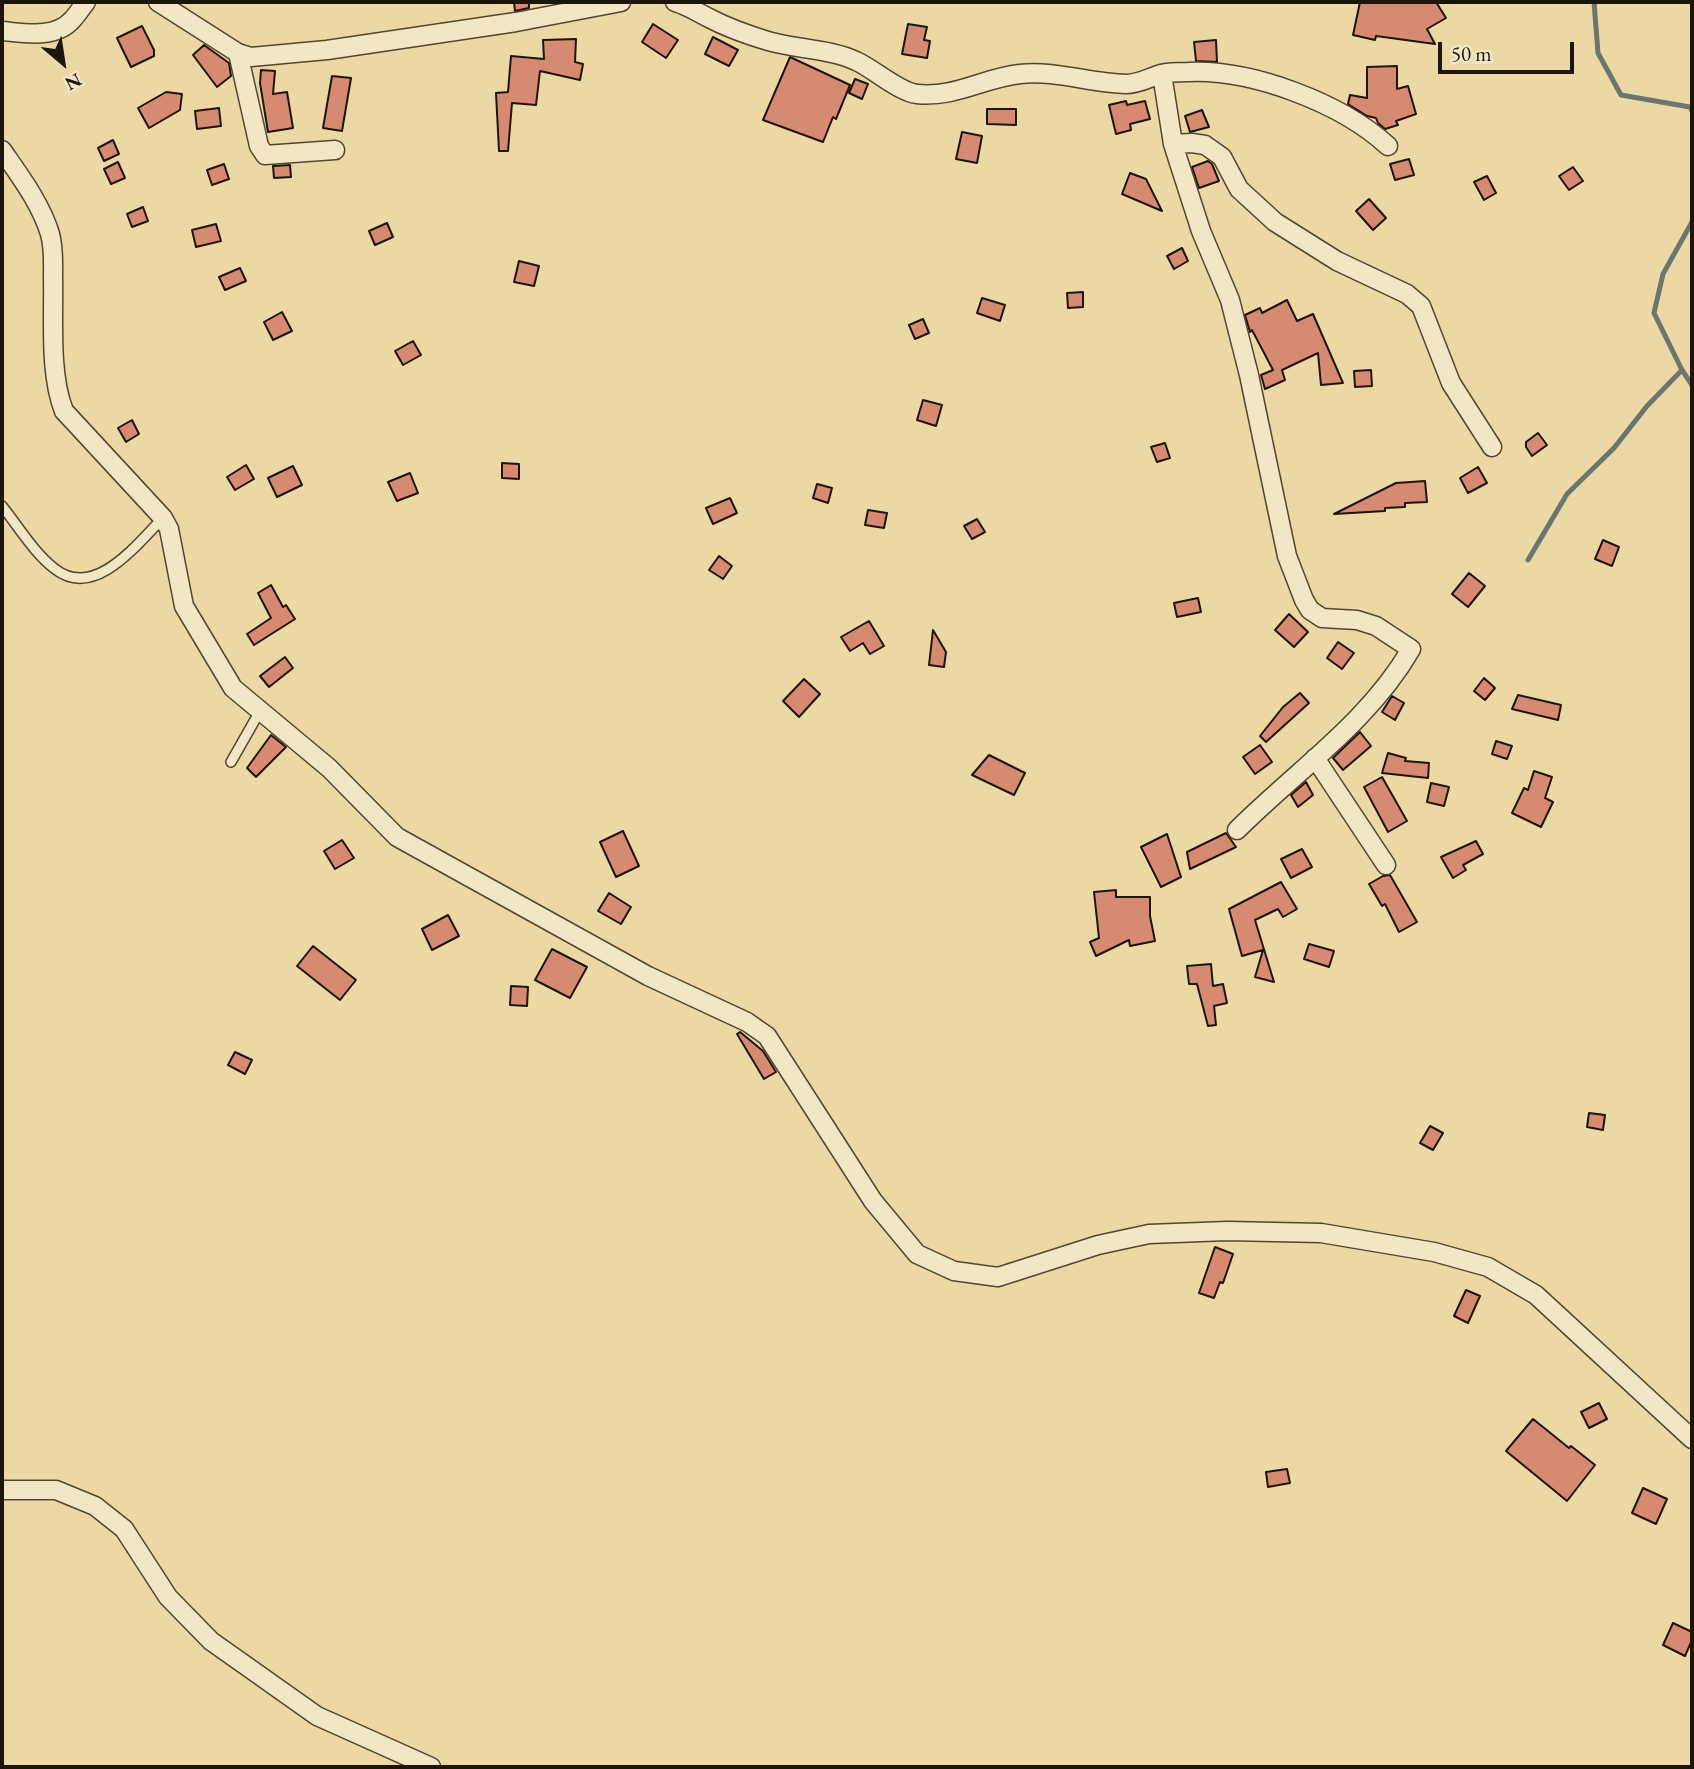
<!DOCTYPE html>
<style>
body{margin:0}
#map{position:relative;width:1694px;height:1769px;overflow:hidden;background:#ecd8a5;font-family:"EB Garamond",serif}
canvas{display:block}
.frame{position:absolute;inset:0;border:4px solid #1e150a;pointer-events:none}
.north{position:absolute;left:28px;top:28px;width:70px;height:70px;-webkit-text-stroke:5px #f3e6c4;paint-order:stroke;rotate:151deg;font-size:19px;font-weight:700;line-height:28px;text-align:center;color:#1e150a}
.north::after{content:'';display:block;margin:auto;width:24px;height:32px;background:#1e150a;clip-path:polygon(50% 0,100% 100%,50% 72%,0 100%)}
.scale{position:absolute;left:1438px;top:42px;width:136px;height:32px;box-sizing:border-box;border:4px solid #1e150a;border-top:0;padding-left:9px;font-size:21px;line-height:24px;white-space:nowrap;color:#1e150a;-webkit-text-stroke:5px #f3e6c4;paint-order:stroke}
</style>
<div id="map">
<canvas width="1694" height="1769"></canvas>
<div class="frame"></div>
<div class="north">N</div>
<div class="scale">50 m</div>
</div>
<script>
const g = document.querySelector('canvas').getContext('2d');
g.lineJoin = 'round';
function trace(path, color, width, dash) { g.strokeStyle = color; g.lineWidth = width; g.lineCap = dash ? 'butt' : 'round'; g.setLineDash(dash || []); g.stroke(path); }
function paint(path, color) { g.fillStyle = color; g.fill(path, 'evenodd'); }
const stream = new Path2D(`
 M1594 2 1598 53 1621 95 1690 107 1692 111
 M1692 222 1663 274 1654 313 1682 370 1692 385
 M1528 560 1567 494 1614 448 1647 406 1682 370`);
const building = new Path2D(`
 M514 2H529V8L515 11Z
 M1360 2H1436L1446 18 1427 29 1435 44 1376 36 1375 40 1353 35Z
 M653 24 678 40 666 58 642 42Z
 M908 24 927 27 924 40 930 41 927 58 902 54Z
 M142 26 154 50V56L131 67 117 38Z
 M713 37 738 50 729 66 705 54Z
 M576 39 575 62 583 64 580 80 540 71 536 105 512 103 508 151H499L496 93 508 92 511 56 544 59 543 40Z
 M1216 40 1217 62 1196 61 1194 42Z
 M204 45 229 63 231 76 217 87 193 55Z
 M790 57 850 85 836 119 833 117 823 142 763 120Z
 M1397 66V89L1408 86 1416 114 1396 121 1398 125 1385 129 1378 123 1376 118 1367 116 1348 104 1350 95 1367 98V67Z
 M261 70 275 71 273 94 287 92 293 128 268 132 260 83Z
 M332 76 351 78 342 131 323 128Z
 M855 79 868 84 862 99 849 93Z
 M166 92 182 94 180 110 149 128 138 108Z
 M1126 101 1127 105 1145 101 1150 119 1130 124 1131 130 1116 134 1109 105Z
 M219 108 221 126 197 129 195 111Z
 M987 109H1016V125L987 124Z
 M1202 110 1209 127 1190 132 1185 116Z
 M962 132 982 136 977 163 956 159Z
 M113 140 119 154 104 161 98 148Z
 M1409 159 1414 175 1395 180 1390 164Z
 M1208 161 1212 164 1219 181 1199 188 1192 167Z
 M118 162 125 178 111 184 104 169Z
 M224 164 229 179 212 185 207 170Z
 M290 165 291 177 274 178 273 166Z
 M1573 167 1583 181 1569 190 1559 176Z
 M1130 173 1146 179 1162 211 1122 194Z
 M1487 176 1496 193 1484 200 1474 182Z
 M1369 199 1386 218 1373 230 1356 211Z
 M143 207 148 221 132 227 127 214Z
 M387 223 393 237 375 245 369 231Z
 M216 224 221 241 196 247 192 230Z
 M1182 248 1188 261 1174 269 1167 256Z
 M519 261 539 266 534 286 514 282Z
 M240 268 246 281 225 290 219 277Z
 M1083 292V307L1068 308 1067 293Z
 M982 298 1005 305 1000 321 977 313Z
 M1287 300 1297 321 1313 314 1343 383 1321 385 1318 353 1282 370 1285 380 1265 389 1261 375 1273 370 1252 330 1250 332 1245 315 1260 308 1262 313Z
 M282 312 292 331 273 340 264 322Z
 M923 319 929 333 915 339 909 325Z
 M413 341 421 355 403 365 395 351Z
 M1371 370 1372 386 1355 387 1354 371Z
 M923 400 942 405 936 426 917 420Z
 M132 420 139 434 126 442 118 428Z
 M1538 433 1547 445 1532 456 1526 447V442Z
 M1165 443 1170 458 1157 462 1151 447Z
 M502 463 519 464V479L502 478Z
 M246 465 254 479 235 490 227 477Z
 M293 466 302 485 277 497 268 478Z
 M1478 467 1487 483 1468 493 1460 478Z
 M410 473 418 493 397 501 388 482Z
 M1425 481 1427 502 1405 503V507L1385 508V511L1334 514 1396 483Z
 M817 484 832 488 828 503 813 498Z
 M730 498 737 513 713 524 706 508Z
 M868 510 887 513 884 528 865 525Z
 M977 519 985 532 972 539 964 526Z
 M1603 540 1619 547 1612 566 1595 559Z
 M719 556 732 566 723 579 709 570Z
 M1469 573 1485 586 1468 607 1452 594Z
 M271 585 283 607 286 605 295 619 254 645 247 634 271 618 258 593Z
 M1198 598 1201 612 1177 617 1174 603Z
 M1289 614 1308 632 1294 647 1275 630Z
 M869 621 884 646 870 654 863 643 850 651 841 637Z
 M933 630 946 652 944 667 929 665Z
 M1338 642 1354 653 1342 669 1327 658Z
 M285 657 293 668 269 687 260 676Z
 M1484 678 1495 688 1485 700 1474 691Z
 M804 679 820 694 799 717 783 701Z
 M1300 693 1309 703 1266 742 1260 736 1283 707Z
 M1518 695 1561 705 1558 720 1512 709Z
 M1392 696 1404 703 1395 720 1382 712Z
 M1360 732 1371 746 1343 770 1333 758Z
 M271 735 286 747 256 777 247 768Z
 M1496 741 1512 746 1507 759 1492 754Z
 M1260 745 1272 762 1255 774 1243 757Z
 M1388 753 1406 758 1405 761 1429 763 1428 778 1382 773Z
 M989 755 1025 773 1014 795 972 775Z
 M1534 771 1552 777 1545 798 1553 802 1541 827 1512 813 1524 788 1528 790Z
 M1382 777 1407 821 1388 832 1364 787Z
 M1306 782 1313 795 1298 807 1291 795Z
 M1431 783 1449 787 1444 806 1427 802Z
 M623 831 639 866 616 877 600 842Z
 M1226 833 1236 847 1190 869 1187 852Z
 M1167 834 1181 877 1161 887 1141 847Z
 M342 840 354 858 335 869 324 851Z
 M1476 841 1483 854 1463 865 1466 870 1453 878 1441 857Z
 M1302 849 1312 867 1291 878 1281 859Z
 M1390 875 1417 922 1399 932 1385 904 1382 906 1369 884 1383 876Z
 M1281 882 1297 909 1283 917 1278 909 1255 920 1274 982 1255 977 1263 950 1242 956 1229 909Z
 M1116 890V897H1150V916L1155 941 1130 946 1129 940 1096 956 1090 942 1099 938 1094 892Z
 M609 893 631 907 621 924 598 911Z
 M448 915 459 936 432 950 422 929Z
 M1309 944 1334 951 1329 967 1304 959Z
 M313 946 356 980 340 1000 297 966Z
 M552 949 587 967 570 998 535 980Z
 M1211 964 1213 986 1223 984 1227 1003 1214 1006 1216 1025 1208 1026 1197 984H1189L1187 966Z
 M511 986 528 987 527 1006 510 1005Z
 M740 1032 763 1051 776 1072 764 1079 737 1034Z
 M235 1052 252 1060 245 1074 228 1065Z
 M1589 1113 1605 1115 1603 1130 1587 1127Z
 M1430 1126 1443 1133 1433 1150 1420 1143Z
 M1215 1247 1233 1254 1223 1283 1220 1282 1214 1298 1199 1293Z
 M1466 1290 1480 1296 1468 1323 1454 1316Z
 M1599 1403 1607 1419 1589 1428 1581 1412Z
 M1533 1419 1569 1448 1571 1446 1595 1465 1567 1501 1506 1451Z
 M1287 1469 1290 1483 1268 1487 1266 1472Z
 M1643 1488 1667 1499 1656 1524 1632 1513Z
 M1673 1623 1692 1632V1640L1685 1656 1663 1645Z`);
const lane = new Path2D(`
 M2 506C18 526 34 553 55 569 95 600 137 544 163 518
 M231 762 260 711`);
const street = new Path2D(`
 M158 2 238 53 251 57 327 50 516 22 621 2
 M675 2C688 6 697 12 709 18 728 28 748 35 768 41 795 49 831 49 856 61 874 69 899 92 917 94 955 98 983 78 1020 74 1055 70 1090 83 1126 84 1139 84 1148 78 1161 74 1169 72 1179 72 1188 72 1252 69 1341 103 1388 146
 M2 31C25 33 55 39 72 20 77 15 81 8 86 2
 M238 53 259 146 265 155 335 150
 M1162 74 1173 144 1201 231 1230 300 1249 375 1287 556 1304 600 1310 610 1322 618 1357 620 1376 626 1411 649C1369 722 1296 771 1237 830
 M1173 144 1192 143 1205 145 1222 157 1239 189 1275 222 1337 261 1407 294 1421 306 1451 383 1492 447
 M2 150C20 176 41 204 50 234 54 248 53 263 53 277 54 317 49 374 64 411L163 518 169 529 184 606 233 688 329 768 397 837 648 976 747 1022 767 1036 873 1201 917 1254 954 1271 998 1277 1098 1245 1149 1234 1227 1231 1321 1233 1434 1252 1488 1267 1536 1295 1692 1439
 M1315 758 1386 865
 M2 1490H56L95 1506 124 1529 168 1597 211 1641 317 1716 431 1767`);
trace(stream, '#6b766f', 5);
paint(building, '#d78a72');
trace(building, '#1e150a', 2);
trace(lane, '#524631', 12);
trace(street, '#524631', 21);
trace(lane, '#f3e6c4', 9);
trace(street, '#f3e6c4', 18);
</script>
